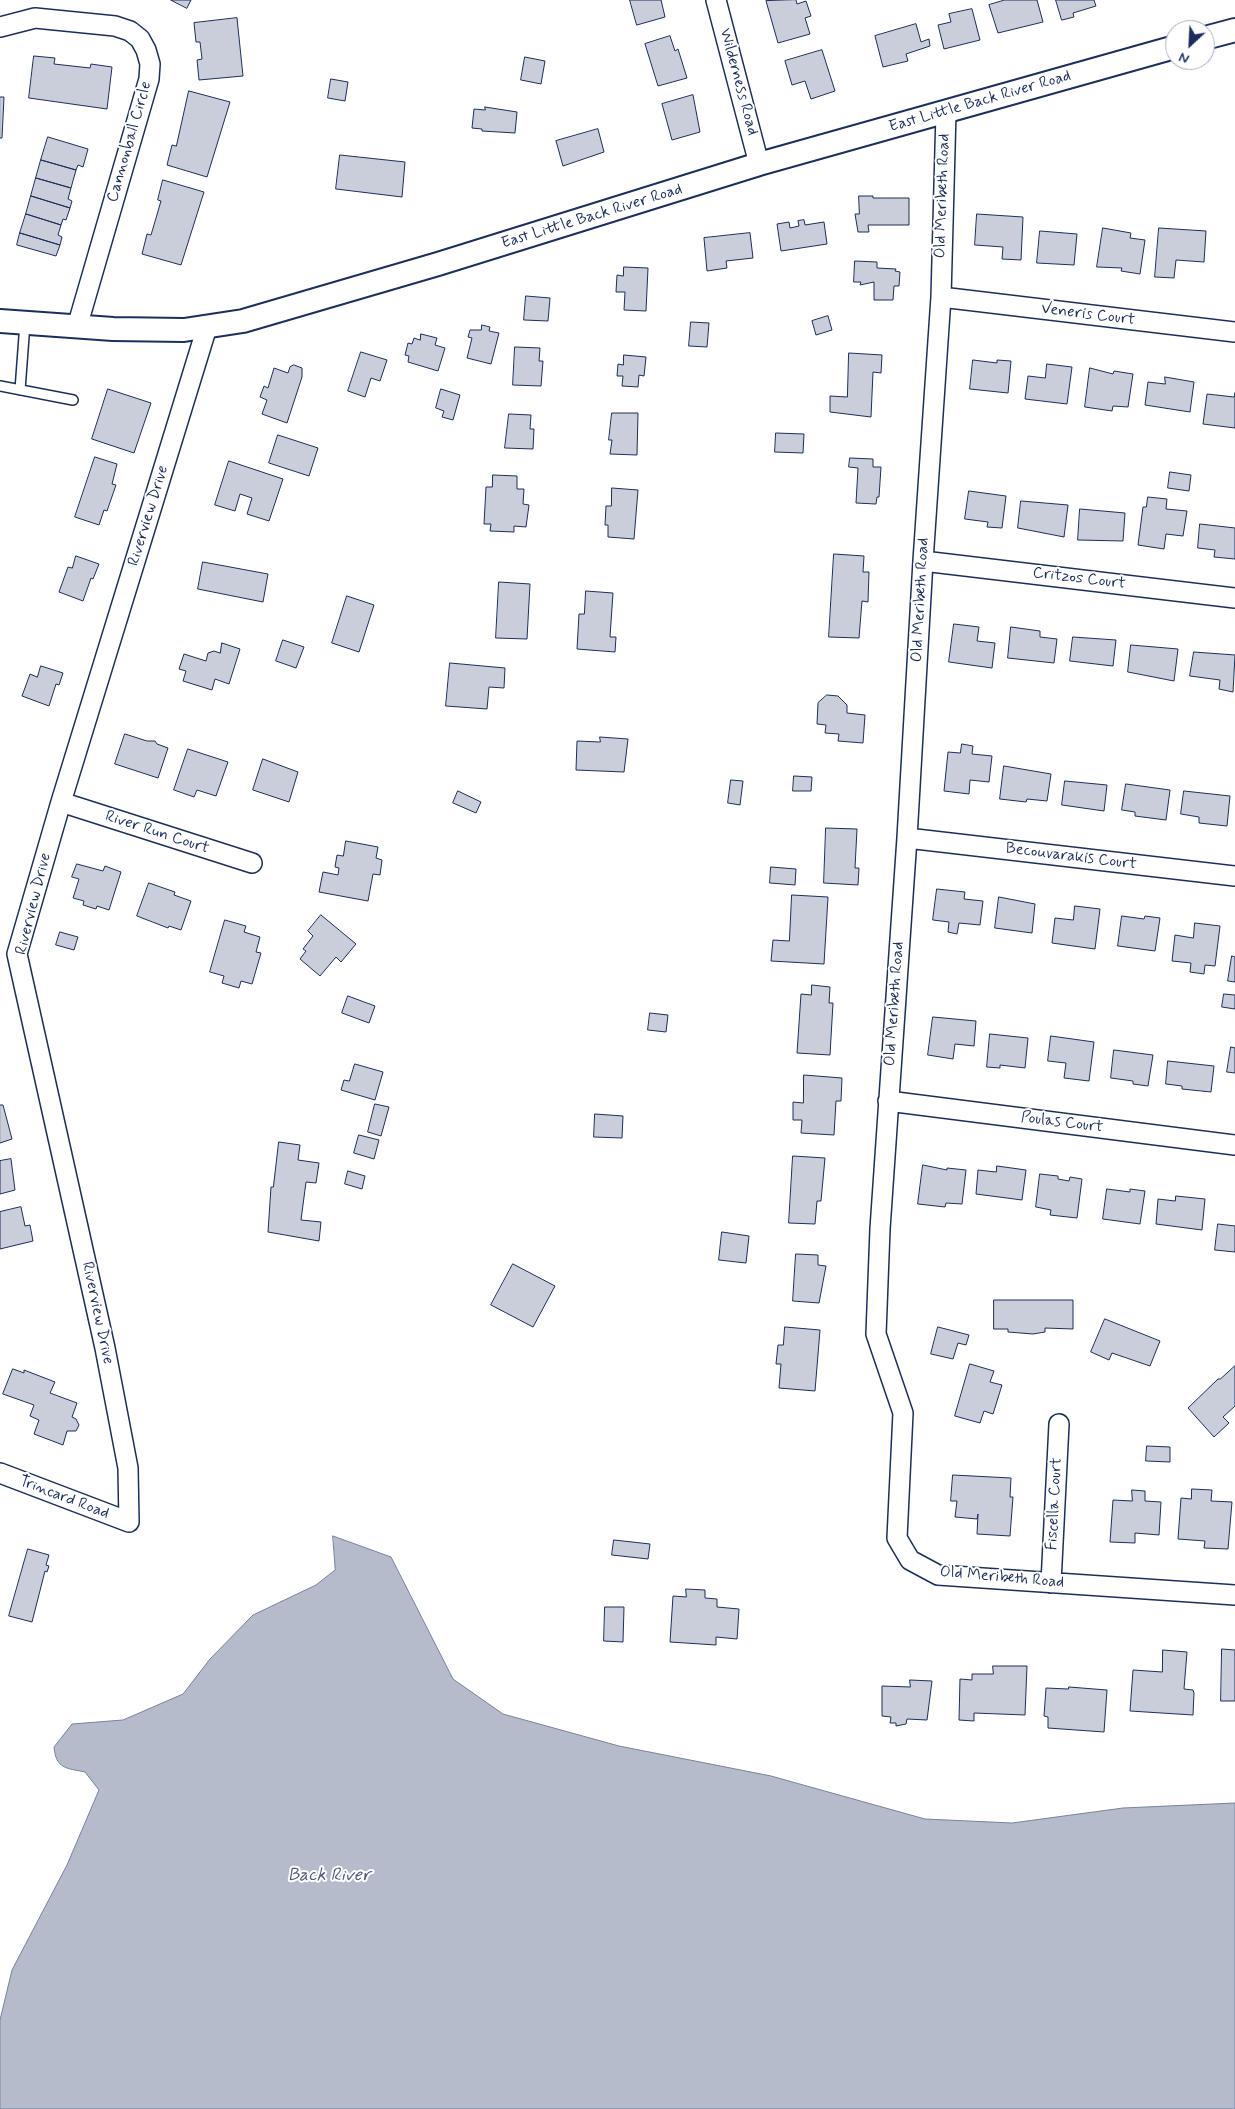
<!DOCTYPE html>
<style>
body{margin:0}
#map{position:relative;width:1235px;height:2109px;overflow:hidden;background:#fff;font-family:Mynerve,sans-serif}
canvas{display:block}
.north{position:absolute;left:1165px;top:20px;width:50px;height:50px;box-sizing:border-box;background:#fff;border:1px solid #a4acbf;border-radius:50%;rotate:205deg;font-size:14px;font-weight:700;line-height:20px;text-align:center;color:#1b2f5e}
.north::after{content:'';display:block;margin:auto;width:18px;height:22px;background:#1b2f5e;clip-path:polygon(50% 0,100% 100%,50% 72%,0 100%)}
</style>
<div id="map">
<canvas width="1235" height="2109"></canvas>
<div class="north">N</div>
</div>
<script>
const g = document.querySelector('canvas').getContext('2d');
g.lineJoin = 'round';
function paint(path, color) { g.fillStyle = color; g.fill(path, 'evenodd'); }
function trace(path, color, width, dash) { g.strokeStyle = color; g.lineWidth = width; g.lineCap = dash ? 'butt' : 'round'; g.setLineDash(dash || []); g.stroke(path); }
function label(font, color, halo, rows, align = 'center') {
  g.font = font + ' Mynerve,sans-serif'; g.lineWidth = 4; g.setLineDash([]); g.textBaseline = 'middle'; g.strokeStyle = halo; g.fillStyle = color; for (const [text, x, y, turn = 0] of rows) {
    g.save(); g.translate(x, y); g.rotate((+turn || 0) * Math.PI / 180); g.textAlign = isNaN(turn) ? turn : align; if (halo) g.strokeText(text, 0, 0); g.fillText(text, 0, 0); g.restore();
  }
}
const water = new Path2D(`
 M333 1536 391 1557 453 1679 503 1714 619 1746 771 1776 925 1819 1012 1823 1123 1808 1235 1803V2109H0V2020L12 1970 67 1865 99 1790 85 1772C66 1768 56 1769 54 1747L72 1724 123 1720 183 1694 210 1659 253 1615 316 1585 335 1570Z`);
const building = new Path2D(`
 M171 0H191L187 8Z
 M630 0H661L665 17 637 25Z
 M796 0 797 4 806 1 811 16 805 18 810 34 778 43 766 1Z
 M1005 0H1037L1043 22 998 33 989 5Z
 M1056 0H1094L1096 6 1073 13 1074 17 1062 20Z
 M972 9 980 40 944 49 938 25 951 22 949 14Z
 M237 18 243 76 199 80 197 60 202 59 200 42H196L194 23Z
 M916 24 921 42 929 39 930 46 906 54 908 61 883 67 875 36Z
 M670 36 675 51 678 49 687 78 658 86 645 44Z
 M822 50 835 91 811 99 805 81 792 85 785 61Z
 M34 56 55 58 54 64 90 68 91 64 112 67 107 109 29 98Z
 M525 57 545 61 541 84 521 80Z
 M331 79 348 82 345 101 328 98Z
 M189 91 230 102 207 177 167 165 172 145 176 146Z
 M693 95 700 132 672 140 662 104Z
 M0 97H4L2 138H0Z
 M485 107 517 112 515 133 482 131V129L472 128 474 109 485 110Z
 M598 129 604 152 563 166 556 141Z
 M48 137 88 149 83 167 78 165 76 170 41 160Z
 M340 155 405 162 402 197 336 189Z
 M41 160 76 170 71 188 36 178Z
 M36 178 71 188 68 199 72 201 70 208 31 196Z
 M163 180 204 192 181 265 142 254 147 234 151 235 161 201 158 200Z
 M31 196 70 208 66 220 63 219 61 225 26 214Z
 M859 196H873V198H909V225H868L869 232H858L855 214H859Z
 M26 214 61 225 58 235 62 237 60 245 20 233Z
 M977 214 1023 217 1021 260 1002 259 1003 247 975 245Z
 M804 220 805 225 824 222 827 244 781 251 777 224 789 222 790 228 799 226 798 221Z
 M1103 228 1131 233 1130 238 1145 240 1140 274 1121 271 1122 268 1097 267Z
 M1159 228 1206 231 1204 262 1176 260 1174 278 1155 277Z
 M1040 231 1077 234 1074 265 1037 263Z
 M20 233 60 245 56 256 17 245Z
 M750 233 753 258 726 261 727 268 707 271 704 238Z
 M855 261 877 262V268L896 269 895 271 900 272 899 286H894L893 300H874V282L860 285 861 282H854Z
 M624 267 648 268 646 311 624 310 625 292H616L617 275 623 276Z
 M526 296 550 298 548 321 524 320Z
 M828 316 832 330 816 335 812 321Z
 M691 322 709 323 707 347 689 346Z
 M482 325 490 327 489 331 499 333 491 364 467 358 472 338 468 337 470 330H481Z
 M421 334 437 338 435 345 445 348 438 371 408 362 409 356 405 355 408 343 412 344 414 338 420 340Z
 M515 347 540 348 539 361H543L541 386 513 385Z
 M361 352 387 360 380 381 371 378 365 397 348 391Z
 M849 353 882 355 881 373 873 372 871 417 830 412V396L847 397Z
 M624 355 646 357 644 376 639 375 638 387 622 386 623 376H617L618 364 623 365Z
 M973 360 997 363V360L1011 361 1008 393 970 389Z
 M1047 364 1072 367 1067 404 1025 399 1028 376 1045 378Z
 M294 365 302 368V377L287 423 262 414 267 400 260 397 264 386 268 388 274 368 288 373 290 367Z
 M1090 368 1113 374 1114 371 1133 374 1128 407 1113 406 1112 411 1085 407Z
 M1165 377 1194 382 1190 412 1145 405 1148 382 1165 384Z
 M108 389 151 403 134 453 92 439Z
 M441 389 460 395 453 420 442 417 444 411 436 408Z
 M1235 393V428L1203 424 1207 394 1234 397Z
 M612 413H638L637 455 610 454 612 440H609Z
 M509 414 531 415 530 429H534L533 449 505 448Z
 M776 433 804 434 803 453 775 452Z
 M278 435 318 448 309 476 269 463Z
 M95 457 117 464 112 484 116 485 107 511 104 510 99 525 75 517Z
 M850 458 873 459V467H881L879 497H877L876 504 856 503 858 468 849 467Z
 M229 461 283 479 269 521 247 514 252 498 240 494 235 511 215 505Z
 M1170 472 1191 475 1189 491 1168 488Z
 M493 475 517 476V489H524L523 504 529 505 526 527 514 526V532L490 531 491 524H484L486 487H492Z
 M612 488 638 490 634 539 608 537V525H605L606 506H611Z
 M969 491 1006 496 1002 528 987 527 988 522 965 519Z
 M1148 497 1167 499 1166 509 1187 511 1183 536 1166 534 1164 549 1138 545 1143 507H1146Z
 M1021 501 1068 505 1064 537 1018 528Z
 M1080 509 1125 513 1123 541 1078 540Z
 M1200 524 1235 528V559L1214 557 1215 550 1198 548Z
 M834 554 864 556 863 572H869L868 602 862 601 859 638 829 637Z
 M76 556 99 564 93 579 91 578 83 601 59 592 68 567 72 568Z
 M203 562 268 574 263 602 198 589Z
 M499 582 530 584 527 639 496 638Z
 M586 591 613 593 610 637H616L615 652 577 649 579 614H584Z
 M347 596 374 605 359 652 332 643Z
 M954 624 979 627 977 641 995 643 992 668 949 662Z
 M1011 627 1040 631V637L1057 639 1054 663 1008 658Z
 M1073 637 1116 640 1113 666 1070 661Z
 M283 640 304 647 296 668 276 661Z
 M222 643 240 649 229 684 215 679 212 690 183 681 186 671 179 669 184 654 206 661 208 653 214 651 220 653Z
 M1131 645 1178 649 1174 681 1128 672Z
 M1194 652 1235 655 1233 692 1219 689 1220 680 1190 676Z
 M450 663 505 668 504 688 489 687 487 709 446 706Z
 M41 666 63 673 59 685 56 684 49 706 22 696 30 674 37 677Z
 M827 695 838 696 847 705V713L865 715 863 743 838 741 839 734 825 733 826 725 817 724 818 703Z
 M125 734 147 741H155L157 744 168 748 158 778 115 764Z
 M600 737 628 739 624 772 576 770 577 741 600 742Z
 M962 744 973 746 972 754 992 756 989 782 970 780 969 794 944 791 948 752 960 753Z
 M188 749 228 762 216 796 197 790 194 797 174 790Z
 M263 759 298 772 289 802 253 790Z
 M1004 766 1051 774 1047 801 1027 799 1026 802 1000 799Z
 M794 776 812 777 811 791H793Z
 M731 780 743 781 740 805 728 803Z
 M1065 781 1107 785 1104 811 1062 805Z
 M1126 784 1170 790 1166 820 1135 816V812L1122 810Z
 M458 791 481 802 476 813 453 803Z
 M1184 791 1230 796 1227 826 1199 823V817L1181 814Z
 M826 828 857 829 855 868H859L858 885 824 883Z
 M346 841 378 847 376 858 382 860 380 875 373 874 368 901 319 892 323 872 338 875 339 868 335 867 337 855 343 856Z
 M77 864 103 871 105 866 121 872 109 910 97 906 96 909 83 905 84 901 73 898 79 879 72 877Z
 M771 867 796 869 795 885 770 883Z
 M149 883 175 892 174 895 191 901 181 930 169 926 168 928 137 916Z
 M937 889 965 892 964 899 983 901 980 925 959 923 957 934 948 932 949 922 933 920Z
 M792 895 828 897 824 964 771 961 773 940 789 941Z
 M999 897 1035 904 1032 933 995 928Z
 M1075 906 1100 909 1095 949 1052 943 1055 918 1073 920Z
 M321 915 356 944 341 962 336 957 320 976 300 959 306 951 303 949 313 936 308 931Z
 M1122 916 1144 919 1145 916 1160 918 1155 951 1118 946Z
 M225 920 246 926 244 932 260 937 256 952 261 953 252 984 241 981 239 988 222 983 224 976 210 972Z
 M1195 923 1220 926 1215 966 1205 965 1204 974 1190 972 1191 963 1172 961 1175 935 1193 938Z
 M60 932 78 937 74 950 56 945Z
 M1232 956 1235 957V982L1228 981Z
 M812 985 830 987 829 1003H833L830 1055 797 1053 801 994 811 995Z
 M1224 994 1235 995V1009L1222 1007Z
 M348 996 375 1006 369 1023 342 1013Z
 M650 1013 668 1015 666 1032 648 1030Z
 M933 1017 976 1021 974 1046 955 1044 953 1059 928 1055Z
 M990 1034 1028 1038 1025 1068 1000 1065V1068L987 1067Z
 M1051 1036 1094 1042 1089 1081 1064 1078 1066 1063 1048 1061Z
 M1231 1047 1235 1048V1073L1227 1072Z
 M1114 1050 1153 1055 1148 1086 1133 1084V1081L1111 1078Z
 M1168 1061 1214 1066 1211 1092 1182 1089V1086L1166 1084Z
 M355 1064 383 1072 375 1100 341 1090 344 1080 349 1081Z
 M804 1075 842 1078 841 1101H836L834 1135 801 1133 802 1120H793V1102L803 1103Z
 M375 1104 389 1107 381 1136 368 1132Z
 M0 1105H3L12 1139 0 1143Z
 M595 1114 623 1116 622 1138 594 1137Z
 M359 1135 379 1140 374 1159 354 1153Z
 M279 1142 300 1145 298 1160 319 1163 316 1183 306 1182 301 1220 321 1222 319 1241 268 1232 271 1187H273Z
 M793 1156 825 1158 821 1201H817L815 1224 789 1223Z
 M11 1159 15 1190 0 1194V1161Z
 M923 1165 947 1170V1168L966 1170 962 1204 946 1203 945 1207 918 1204Z
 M997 1166 1026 1170 1022 1200 976 1194 978 1170 996 1172Z
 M348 1171 365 1176 362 1189 345 1184Z
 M1040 1174 1058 1176V1179L1069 1181 1070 1177 1082 1179 1077 1218 1050 1215 1051 1210 1036 1207Z
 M1107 1189 1130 1192V1189L1145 1191 1140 1224 1103 1219Z
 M1176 1196 1205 1199 1202 1230 1156 1224 1158 1199 1175 1201Z
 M21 1207 25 1226 30 1225 33 1241 0 1249V1212Z
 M1218 1224 1235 1226V1252L1215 1250Z
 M722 1232 749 1236 746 1263 719 1260Z
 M796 1254 818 1255V1265L826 1266 819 1303 793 1301Z
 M513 1264 555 1286 533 1327 491 1305Z
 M994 1300H1073V1329L1045 1328V1332L1033 1334 1008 1332V1329H994Z
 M1105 1319 1160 1341 1150 1366 1112 1353 1109 1360 1091 1352Z
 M785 1327 820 1330 815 1391 779 1388 781 1364H776L778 1345H783Z
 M938 1327 969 1335 966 1345 958 1343 953 1359 931 1354Z
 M970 1364 994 1371 990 1382 1002 1385 993 1414 984 1411 980 1423 955 1416Z
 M1235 1366V1406L1223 1417 1229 1423 1214 1437 1188 1408 1218 1379H1220Z
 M13 1369 24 1373V1370L55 1382 50 1393 77 1403 72 1417 76 1419 79 1425 76 1431H67L63 1445 34 1434 39 1420 30 1416 34 1405 3 1394Z
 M1147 1446 1170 1447V1462L1146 1461Z
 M953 1475 1011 1478 1010 1497H1013L1010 1536 977 1534 978 1514 977 1519 955 1517 957 1501H951Z
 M1192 1489 1212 1490 1211 1501 1232 1502 1228 1549 1204 1548 1205 1541 1178 1539 1181 1498 1191 1499Z
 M1132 1490 1145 1491V1501L1161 1502 1159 1535 1135 1533V1543L1110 1542 1113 1500 1132 1501Z
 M614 1540 650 1544 648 1559 612 1555Z
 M28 1549 49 1555 46 1565 49 1566 47 1572 45 1571 32 1622 9 1616Z
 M686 1589 705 1590V1598L717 1599V1607L739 1609 737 1639 716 1637V1645L670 1642 673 1596 686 1597Z
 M605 1607H624L623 1642 604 1641Z
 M1222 1649 1235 1650V1701H1221Z
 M1163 1650 1187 1652 1184 1689 1193 1690 1194 1693 1193 1715 1130 1711 1133 1670 1162 1672Z
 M993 1666H1027L1025 1715 974 1713V1721L959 1720 960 1679 972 1680V1674H993Z
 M910 1680 932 1681 927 1720 907 1719 906 1724 896 1726V1723H890L891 1717 882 1716V1686L910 1687Z
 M1069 1687 1107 1690 1104 1732 1048 1728V1717L1044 1716 1046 1688 1068 1689Z`);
const service = new Path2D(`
 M0 386 73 400
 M20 390 25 323`);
const minor = new Path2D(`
 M716 0 759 164
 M0 27 35 18 115 26 130 31 140 39 146 50 150 64 149 79 77 327
 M946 112 941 297 923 561 907 838 880 1229 876 1334 903 1413 897 1538 910 1560 938 1575 1235 1595
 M941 297 1235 332
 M923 561 1235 598
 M61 802 252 863
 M907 838 1235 876
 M888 1101 1235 1145
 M0 1473 129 1522 128 1468 105 1348 17 954 61 802 207 327
 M1051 1583 1059 1424`);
const tertiary = new Path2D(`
 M1205 38 1235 30
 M0 321 113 329 184 330 243 321 438 264 759 164 1175 47`);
const streetNames = [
 ["Wilderness Road",738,82,75],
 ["East Little Back River Road",980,102,-16],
 ["Cannonball Circle",130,142,-74],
 ["Old Meribeth Road",943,196,-88],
 ["East Little Back River Road",592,217,-17],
 ["Veneris Court",1088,315,7],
 ["Riverview Drive",149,516,-73],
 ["Critzos Court",1079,579,7],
 ["Old Meribeth Road",921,600,-87],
 ["River Run Court",157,833,18],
 ["Becouvarakis Court",1071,857,7],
 ["Riverview Drive",34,904,-76],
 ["Old Meribeth Road",895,1004,-86],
 ["Poulas Court",1062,1123,7],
 ["Riverview Drive",97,1313,78],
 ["Trincard Road",64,1498,21],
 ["Fiscella Court",1055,1504,-87],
 ["Old Meribeth Road",1002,1578,5]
];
const waterNames = [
 ["Back River",329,1876]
];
paint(water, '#b5bbca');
trace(water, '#77839f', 1);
paint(building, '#caceda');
trace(building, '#1b2f5e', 1);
trace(service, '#1b2f5e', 12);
trace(minor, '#1b2f5e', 22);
trace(tertiary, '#1b2f5e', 26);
trace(service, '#fff', 9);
trace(minor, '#fff', 19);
trace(tertiary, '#fff', 22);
label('16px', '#1b2f5e', '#fff', streetNames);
label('italic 18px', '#49597e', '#fff', waterNames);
</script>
